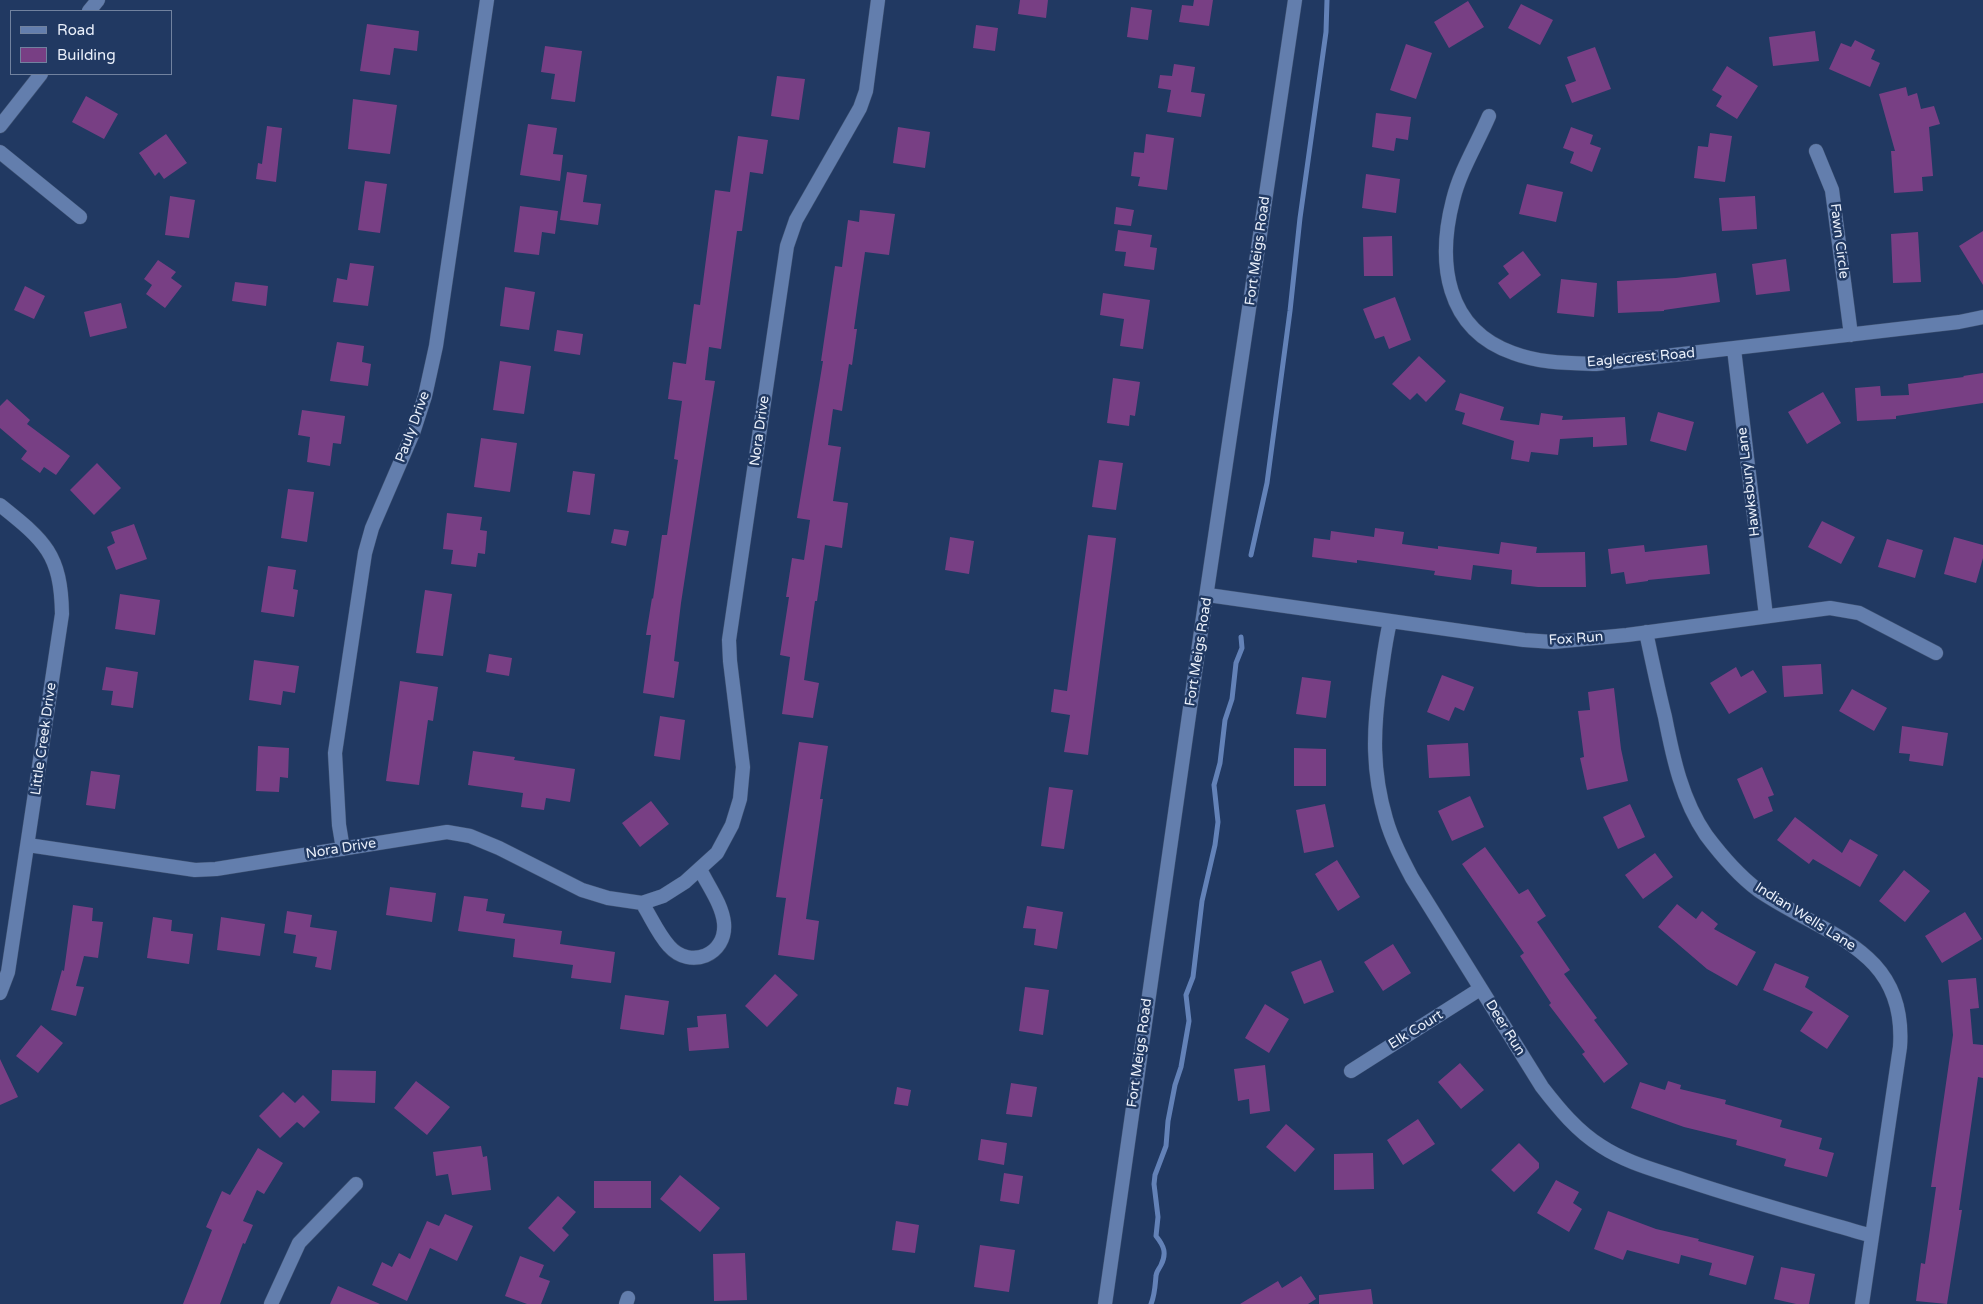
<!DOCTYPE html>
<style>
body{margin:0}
#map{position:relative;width:1983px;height:1304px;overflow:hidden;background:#213962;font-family:"Varela Round",sans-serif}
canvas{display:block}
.legend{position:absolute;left:10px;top:10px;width:162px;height:65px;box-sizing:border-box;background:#213962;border:1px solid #71829f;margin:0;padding:6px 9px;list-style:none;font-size:15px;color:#e9effa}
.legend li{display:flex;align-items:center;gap:10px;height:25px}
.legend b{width:25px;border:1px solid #71829f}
</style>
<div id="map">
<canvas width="1983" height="1304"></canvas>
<ul class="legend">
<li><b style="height:6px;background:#637ead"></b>Road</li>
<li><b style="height:14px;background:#783f84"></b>Building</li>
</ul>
</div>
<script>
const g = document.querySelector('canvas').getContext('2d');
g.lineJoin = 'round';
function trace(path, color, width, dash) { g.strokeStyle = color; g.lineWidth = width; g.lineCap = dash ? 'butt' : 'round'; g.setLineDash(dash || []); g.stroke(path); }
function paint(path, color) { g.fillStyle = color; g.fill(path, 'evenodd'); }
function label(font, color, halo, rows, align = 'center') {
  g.font = font + ' "Varela Round",sans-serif'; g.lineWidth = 5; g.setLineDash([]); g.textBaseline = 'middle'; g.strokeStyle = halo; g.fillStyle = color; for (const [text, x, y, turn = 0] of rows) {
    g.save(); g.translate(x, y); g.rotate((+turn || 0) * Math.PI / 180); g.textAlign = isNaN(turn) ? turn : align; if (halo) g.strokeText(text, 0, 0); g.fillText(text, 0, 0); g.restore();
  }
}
const stream = new Path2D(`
 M1251 555 1267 483 1290 311 1300 218 1326 32 1327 0
 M1151 1304C1155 1294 1155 1286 1156 1276 1156 1272 1159 1269 1161 1265 1167 1253 1164 1246 1156 1236L1158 1217 1154 1184 1155 1175 1166 1146 1168 1121 1175 1085 1181 1067 1189 1021 1186 995 1193 977 1202 901 1215 845 1218 822 1214 785 1220 763 1225 720 1232 699 1236 663 1242 648 1241 637`);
const building = new Path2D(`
 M1020 0H1048L1046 18 1018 14Z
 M1194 0H1213L1209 26 1179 22 1182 5 1193 6Z
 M1468 1 1484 27 1449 48 1434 22Z
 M1521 4 1553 20 1540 45 1508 28Z
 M1131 7 1152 10 1148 40 1127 37Z
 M367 24 419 31 417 51 394 48 390 75 360 71Z
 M976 25 998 28 995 51 973 48Z
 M1815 31 1819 61 1773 66 1769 37Z
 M1855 40 1875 50 1871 59 1880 63 1870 87 1829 69 1841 43 1851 47Z
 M1406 44 1432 53 1416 99 1390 90Z
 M545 46 582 51 575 102 551 99 555 74 541 72Z
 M1595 47 1611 89 1572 103 1565 85 1576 81 1567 57Z
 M1174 64 1195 67 1191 92 1205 94 1201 117 1167 112 1171 90 1158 88 1160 75 1172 76Z
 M1727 66 1758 86 1737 119 1716 106 1722 96 1712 90Z
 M777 76 805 79 799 120 771 116Z
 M1906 87 1908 96 1917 93 1921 109 1934 106 1940 124 1929 127 1933 176 1922 177 1923 191 1894 193 1891 151H1895L1879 94Z
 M86 96 118 114 104 139 72 122Z
 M353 99 397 105 390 154 348 149Z
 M1376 113 1411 117 1408 140 1396 138 1394 151 1372 147Z
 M528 124 557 128 553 154 563 155 560 181 520 175Z
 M267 126 282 128 276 182 256 179 258 163 262 164Z
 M898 127 930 132 925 168 893 163Z
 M1571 127 1593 135 1590 144 1601 148 1592 172 1570 163 1574 152 1563 148Z
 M1710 133 1732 136 1725 182 1694 178 1698 146 1708 147Z
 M166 134 187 163 164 179 159 172 155 176 139 153Z
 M1146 134 1174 138 1167 190 1138 186 1140 177 1131 176 1134 152 1144 153Z
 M738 136 768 140 763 174 750 172 742 231H737L721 349 709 347 705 380 715 381 681 603 674 661 679 662 674 698 643 693 651 635H646L652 598 653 599 662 535H667L678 460 674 459 682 401 668 399 673 362 686 364 694 304 700 305 715 190 730 192Z
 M567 172 587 175 583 202 601 204 598 225 560 220Z
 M1366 174 1400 179 1396 213 1362 208Z
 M365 181 387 184 380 233 358 230Z
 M1527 184 1563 192 1556 222 1519 214Z
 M170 196 195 200 189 238 165 235Z
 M1755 196 1757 229 1722 231 1719 198Z
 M520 206 558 211 555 234 542 232 539 255 514 252Z
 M1116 207 1134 210 1131 226 1114 224Z
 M860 210 895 214 889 255 865 252 854 329H857L852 365 849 364 842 411 833 409 828 445 841 447 833 501 848 503 842 548 825 545 817 601H815L804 680 819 683 813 718 782 714 790 657 780 655 789 597H786L792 558 804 560 810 520 797 518 823 361H821L835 266 842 267 848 220 859 222Z
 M1118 230 1152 235 1150 247 1157 248 1154 270 1124 266 1126 252 1115 251Z
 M1983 231V285L1959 246Z
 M1918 232 1921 282 1893 283 1891 234Z
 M1392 236 1393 276H1364L1363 237Z
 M1523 251 1541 275 1510 299 1498 283 1509 274 1503 266Z
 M1786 259 1790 291 1756 295 1752 264Z
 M158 260 176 272 171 278 182 286 165 308 146 294 152 285 144 279Z
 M350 263 374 266 368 306 333 302 337 278 347 280Z
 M1716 273 1720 302 1664 310V311L1618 313 1617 281 1676 278Z
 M1561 279 1597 283 1594 317 1557 313Z
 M235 282 268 286 266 306 232 301Z
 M25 286 45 296 34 319 14 310Z
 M505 287 535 292 529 330 500 326Z
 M1103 293 1150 300 1143 349 1120 346 1124 319 1100 315Z
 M1395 297 1411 340 1389 349 1384 336 1375 339 1363 309Z
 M121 303 127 328 90 337 84 312Z
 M557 330 583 334 580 355 554 351Z
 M337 342 364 346 362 362 371 364 368 386 330 381Z
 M1419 356 1446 381 1426 402 1417 393 1410 400 1392 384Z
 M500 361 531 366 524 414 493 410Z
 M1983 373V403L1896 416V419L1857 421 1855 388 1880 386 1881 396 1909 395 1908 384 1964 377 1963 376Z
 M1113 378 1140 382 1135 416 1130 415 1129 426 1107 423Z
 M1823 392 1841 423 1807 444 1788 412Z
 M1460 393 1504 407 1500 420 1539 425 1541 413 1563 416 1562 420 1625 417 1627 445 1593 447V437L1560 439 1558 455 1531 452 1529 462 1511 459 1514 441 1462 424 1465 413 1455 410Z
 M7 399 30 420 27 424 70 456 56 475 44 467 40 473 21 459 27 451 0 428V406Z
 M302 410 345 416 341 444 333 443 330 466 307 462 310 437 298 435Z
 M1658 412 1694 422 1686 451 1650 441Z
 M481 438 517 443 510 492 474 487Z
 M1099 460 1123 463 1116 510 1092 507Z
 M97 463 121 488 94 515 70 490Z
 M573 471 595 474 590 515 567 512Z
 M288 489 314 492 307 542 281 538Z
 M447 513 482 517 480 530 487 531 485 554 478 553 476 567 451 564 453 550 443 549Z
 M1822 521 1855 537 1841 564 1808 547Z
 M134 524 147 559 116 570 107 547 115 543 111 532Z
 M1375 528 1404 532 1402 544 1438 549V546L1499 554 1501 542 1537 547 1536 553 1585 552 1586 587H1538L1511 584 1512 570 1473 565 1471 580 1434 575 1435 571 1357 560V563L1312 557 1314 538 1330 540 1331 531 1374 537Z
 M614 529 629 531 626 546 611 543Z
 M1088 535 1116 538 1088 755 1064 752 1070 715 1051 712 1054 689 1067 691Z
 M950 537 974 541 969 574 945 570Z
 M1954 537 1983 545V558L1976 583 1944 574Z
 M1887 539 1923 550 1915 578 1878 567Z
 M1644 545 1645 552 1707 545 1710 574 1648 580V581L1626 584 1624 572 1611 574 1608 549Z
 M268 566 296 570 293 589 298 590 294 617 261 612Z
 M425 590 452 594 443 656 416 653Z
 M120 594 160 600 155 635 115 629Z
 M489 654 512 658 509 676 486 672Z
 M254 660 299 666 295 693 283 691 281 705 249 700Z
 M1821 664 1823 694 1784 697 1782 666Z
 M106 667 138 672 133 708 111 705 113 691 102 690Z
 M1736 667 1741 677 1753 670 1767 692 1729 714 1710 683Z
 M1442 675 1474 687 1464 711 1455 707 1449 721 1427 712Z
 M1302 677 1331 681 1326 718 1296 714Z
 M400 681 438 687 433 721 428 720 419 785 386 781Z
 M1614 688 1621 749 1628 781 1587 790 1580 758 1584 757 1578 711 1590 710 1588 692Z
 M1852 689 1887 708 1874 731 1839 711Z
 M660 716 685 720 680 760 654 756Z
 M1902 726 1948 733 1943 766 1909 761 1910 754 1899 753Z
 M799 742 828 746 820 799H823L806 919 819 921 814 960 778 955 786 898 776 897Z
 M1468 743 1470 776 1429 778 1427 745Z
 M258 746 289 748 288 778 280 777 279 792 256 791Z
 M1294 748 1326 749V786H1294Z
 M473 751 515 757 514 760 575 769 570 802 546 798 544 810 521 807 523 793 468 785Z
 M1762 767 1774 795 1768 797 1773 811 1754 819 1737 779Z
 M91 771 120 775 115 809 86 805Z
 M1049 787 1073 790 1064 849 1041 846Z
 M1470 796 1484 827 1452 841 1438 811Z
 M651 801 669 824 640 847 622 823Z
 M1325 804 1334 847 1304 853 1296 810Z
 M1630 804 1645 837 1618 849 1603 817Z
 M1795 817 1842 853 1850 839 1878 855 1860 887 1813 859 1809 864 1777 840Z
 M1485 847 1519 894 1528 889 1546 916 1537 922 1570 970 1564 974 1597 1018 1594 1020 1628 1064 1604 1083 1582 1054 1585 1052 1549 1005 1551 1003 1520 956 1524 953 1462 864Z
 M1655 853 1673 877 1643 899 1625 875Z
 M1337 860 1360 897 1338 911 1315 874Z
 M1904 870 1930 891 1905 922 1879 901Z
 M390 887 436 893 432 922 386 915Z
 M464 896 488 899 486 911 505 914 503 923 562 931 560 944 615 952 611 983 571 978 573 965 513 957 515 939 458 931Z
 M1677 904 1696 919 1702 911 1718 924 1714 929 1756 952 1737 986 1707 969 1658 927Z
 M73 905 93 908 92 921 103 922 98 958 84 956 76 986 84 987 76 1016 51 1010 62 970 64 971Z
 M1027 906 1063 912 1057 949 1034 945 1036 929 1023 928Z
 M287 911 312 915 310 927 337 931 331 970 315 967 317 957 293 953 296 935 284 933Z
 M1965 912 1982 939 1942 963 1925 936Z
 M153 917 172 920 171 931 193 934 189 964 147 958Z
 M221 917 265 924 260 956 217 950Z
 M1393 944 1411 973 1383 991 1364 962Z
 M1321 960 1334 992 1304 1004 1291 972Z
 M1775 963 1809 977 1805 987 1849 1016 1827 1049 1800 1031 1813 1012 1763 990Z
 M775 974 798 995 767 1027 745 1006Z
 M1976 978 1979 1008 1970 1009 1973 1044 1983 1045V1078L1978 1077 1959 1210H1962L1947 1304 1916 1301 1921 1263 1925 1264 1936 1187H1931L1953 1035 1948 980Z
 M1025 987 1049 990 1043 1035 1019 1031Z
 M625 995 669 1001 664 1035 620 1029Z
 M1265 1004 1289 1019 1269 1053 1245 1038Z
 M726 1014 729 1048 689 1051 687 1028 698 1027 697 1016Z
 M41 1025 63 1043 38 1073 16 1056Z
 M0 1059 18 1097 0 1105Z
 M1460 1063 1484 1090 1461 1109 1438 1082Z
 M1265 1065 1270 1111 1250 1114 1249 1099 1238 1101 1234 1069Z
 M332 1070 376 1071 375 1103 331 1101Z
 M416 1081 450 1107 427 1135 394 1108Z
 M1668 1081 1681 1085 1680 1089 1726 1100 1725 1104 1782 1120 1780 1127 1822 1138 1819 1149 1834 1153 1827 1177 1784 1166 1786 1159 1736 1145 1737 1140 1684 1127 1631 1108 1640 1082 1665 1090Z
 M1011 1083 1037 1087 1032 1117 1006 1114Z
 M897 1087 911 1090 908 1106 894 1104Z
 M283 1092 295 1103 303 1095 320 1112 304 1128 297 1122 280 1138 259 1116Z
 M1418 1119 1435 1144 1403 1165 1387 1140Z
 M1286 1124 1315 1149 1295 1172 1266 1147Z
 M981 1139 1007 1143 1004 1165 978 1160Z
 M1519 1143 1539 1163V1168L1514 1192 1491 1170Z
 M481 1146 483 1157 487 1156 491 1190 452 1195 448 1174 436 1176 433 1152Z
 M258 1148 283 1163 264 1194 257 1190 243 1221 253 1225 245 1244 243 1243 220 1304H183L212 1230 206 1227 222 1191 230 1195Z
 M1373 1153 1374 1189 1334 1190V1154Z
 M1004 1173 1023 1176 1019 1204 1000 1201Z
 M680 1175 720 1208 700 1232 660 1199Z
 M1556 1180 1579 1192 1573 1203 1582 1209 1569 1232 1537 1213Z
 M594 1181H651V1208H594Z
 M558 1196 576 1212 562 1228 569 1235 554 1252 528 1228Z
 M1608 1211 1656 1229 1699 1239 1698 1241 1754 1256 1746 1285 1709 1275 1712 1263 1681 1255 1679 1264 1627 1250 1623 1260 1594 1249Z
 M445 1214 473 1226 457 1261 430 1248 407 1301 372 1285 382 1262 392 1267 399 1253 410 1259 427 1221 439 1226Z
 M896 1221 919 1225 915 1253 892 1250Z
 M980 1245 1015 1250 1009 1292 974 1287Z
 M745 1253 747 1300 714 1301 713 1254Z
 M520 1256 544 1265 539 1277 550 1281 541 1304H527L505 1296Z
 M1781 1267 1815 1274 1809 1304H1796L1774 1299Z
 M1301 1276 1316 1299 1308 1304H1240L1278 1281 1282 1288Z
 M338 1286 380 1304H330Z
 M1371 1289 1373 1304H1319V1295Z`);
const minor = new Path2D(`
 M89 11 98 0
 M1489 116C1477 144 1460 171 1453 200 1437 262 1445 329 1513 353 1539 363 1568 363 1596 364L1959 322 1983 317
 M0 126 41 74
 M1816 151 1832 190 1851 335
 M0 152 80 217
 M1734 349 1766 616
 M0 505C45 541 61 554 62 614L8 972 0 993
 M1208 595 1524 640 1553 642 1627 635 1830 608 1859 613 1936 653
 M1390 622C1385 642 1383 662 1380 682 1373 731 1372 771 1386 819 1392 840 1402 859 1412 878L1542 1087C1559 1109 1577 1131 1601 1146 1627 1163 1656 1170 1685 1180 1747 1201 1810 1218 1872 1236
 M1646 632C1652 660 1658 689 1665 717 1673 758 1682 800 1706 835 1721 855 1738 875 1758 890 1823 935 1907 948 1900 1047L1862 1304
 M28 845 195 870 216 869 447 832 470 836 499 848 582 890 608 898 642 903 663 896 685 882 717 853 732 825 740 799 743 767 730 661 729 640 787 246 796 220 860 108 866 91 878 0
 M343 849 339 825 335 753 365 553 372 528 413 433 425 396 436 346 487 0
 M642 903C651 917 658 934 669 946 690 970 727 955 724 923 722 904 708 886 700 869
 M1351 1071 1480 989
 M271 1304 299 1243 356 1184
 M626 1304 628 1298`);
const tertiary = new Path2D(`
 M1105 1304 1202 624 1295 0`);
const streetNames = [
 ["Fawn Circle",1839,241,83],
 ["Fort Meigs Road",1258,251,-82],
 ["Eaglecrest Road",1641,358,-5],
 ["Pauly Drive",413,427,-70],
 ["Nora Drive",760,431,-82],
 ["Hawksbury Lane",1749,482,-97],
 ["Fox Run",1576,639,-4],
 ["Fort Meigs Road",1199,652,-81],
 ["Little Creek Drive",44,739,-82],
 ["Nora Drive",341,849,-9],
 ["Indian Wells Lane",1805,917,32],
 ["Deer Run",1505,1028,58],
 ["Elk Court",1416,1030,-32],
 ["Fort Meigs Road",1140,1053,-82]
];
trace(stream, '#6382b8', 5);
paint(building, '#783f84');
trace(minor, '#3e5171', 15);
trace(tertiary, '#3e5171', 15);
trace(minor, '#637ead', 14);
trace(tertiary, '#637ead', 14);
label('14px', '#e9effa', '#213962', streetNames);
</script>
